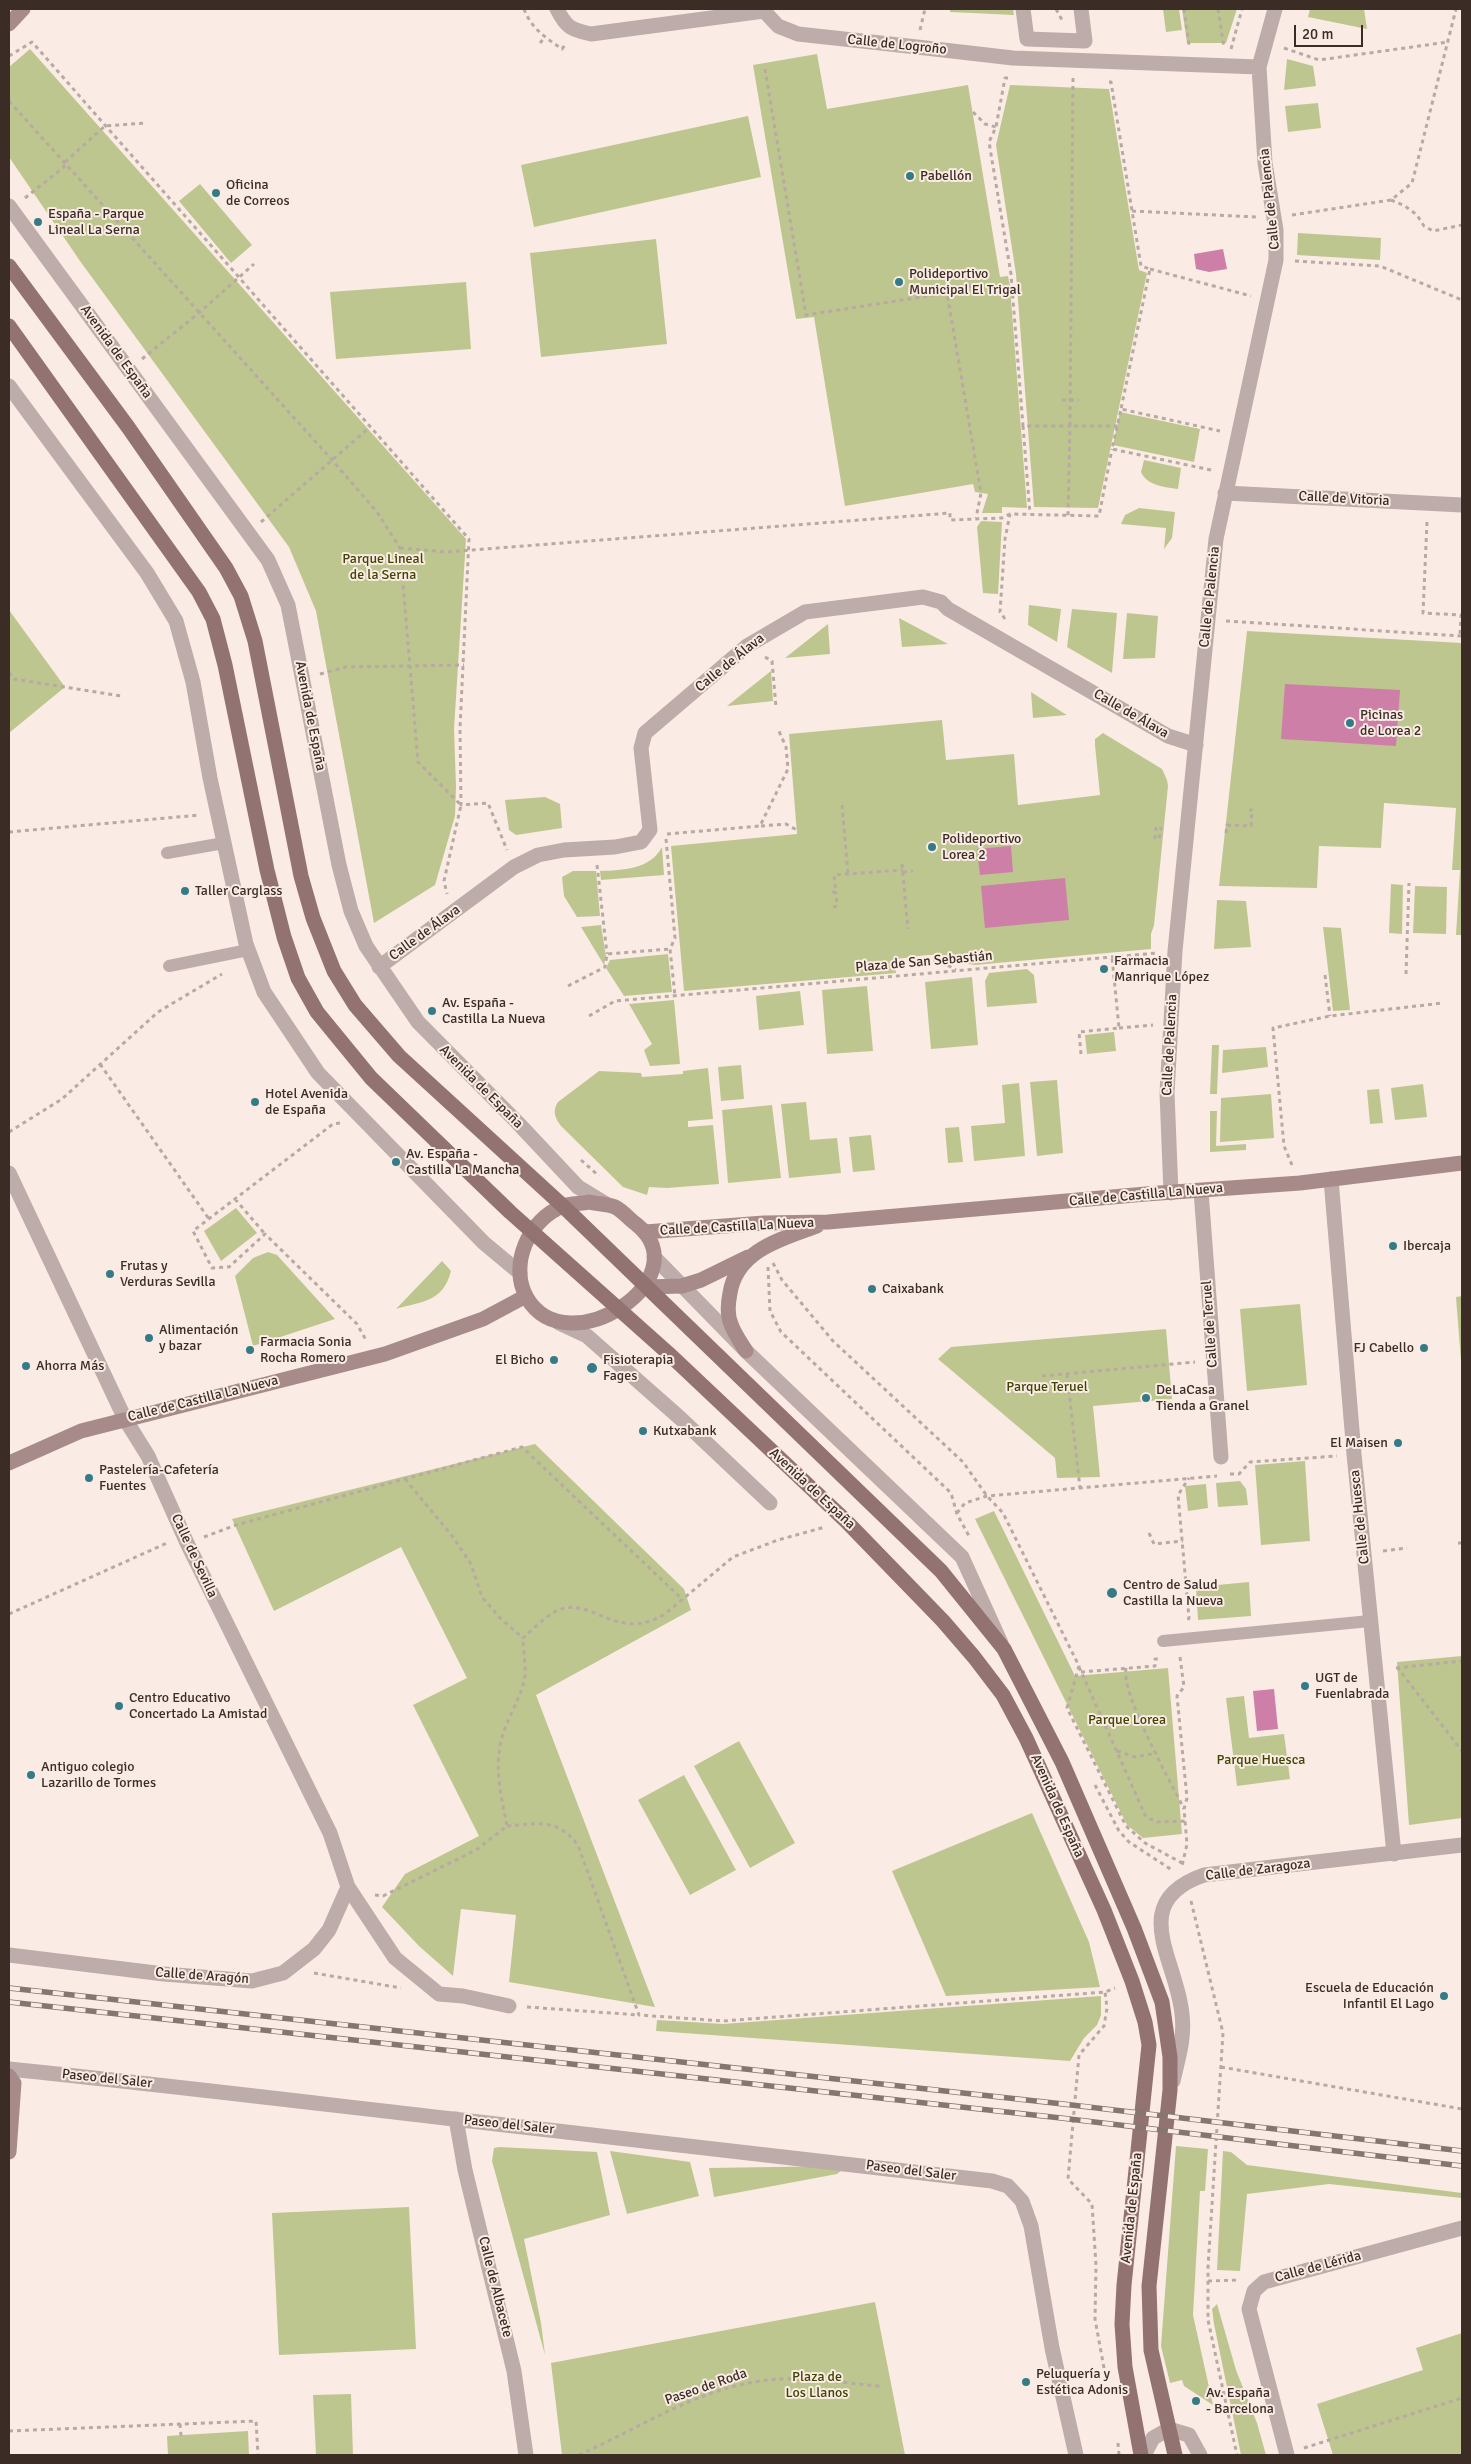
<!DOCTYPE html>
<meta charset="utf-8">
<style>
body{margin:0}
#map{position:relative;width:1471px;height:2464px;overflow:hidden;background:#faece4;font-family:Signika,sans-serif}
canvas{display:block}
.frame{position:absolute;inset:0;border:10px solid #3b2d25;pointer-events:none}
.scale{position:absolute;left:1294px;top:25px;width:69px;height:22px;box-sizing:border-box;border:2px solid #3b2d25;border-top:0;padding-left:6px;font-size:15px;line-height:18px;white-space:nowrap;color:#3b2d25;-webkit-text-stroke:4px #faece4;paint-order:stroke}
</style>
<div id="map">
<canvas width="1471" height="2464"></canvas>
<div class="frame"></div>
<div class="scale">20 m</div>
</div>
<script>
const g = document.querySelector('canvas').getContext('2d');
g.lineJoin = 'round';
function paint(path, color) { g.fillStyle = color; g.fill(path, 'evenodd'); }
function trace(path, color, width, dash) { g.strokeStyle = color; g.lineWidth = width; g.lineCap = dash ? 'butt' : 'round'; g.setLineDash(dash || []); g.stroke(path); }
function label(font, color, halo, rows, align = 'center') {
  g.font = font + ' Signika,sans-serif'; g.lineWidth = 4; g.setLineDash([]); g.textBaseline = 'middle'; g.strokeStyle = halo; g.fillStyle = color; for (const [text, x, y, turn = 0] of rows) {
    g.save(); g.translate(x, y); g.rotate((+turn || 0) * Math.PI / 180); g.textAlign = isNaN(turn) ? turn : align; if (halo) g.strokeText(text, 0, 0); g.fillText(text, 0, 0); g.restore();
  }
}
const green = new Path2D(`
 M950 9H1013L1014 15 950 12Z
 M1163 9H1179L1182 30 1166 32Z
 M1182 9H1237L1226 43H1187Z
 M1310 9H1364L1367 29 1308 17Z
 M30 49 466 539 454 729 456 787 455 816 435 885 374 923 316 611 289 547 80 261 9 157V67Z
 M817 54 827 109 968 85 1000 277 1008 276 1010 286 1027 508 1002 507V513H982L988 494 975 492 973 484 845 506 814 317 796 319 753 65Z
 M1287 59 1313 66 1316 86 1284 90Z
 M1010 85 1109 89 1139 270 1147 273 1098 508 1034 507 1016 274 996 145Z
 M1318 103 1321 128 1288 132 1285 106Z
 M748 116 761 177 534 227 521 165Z
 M200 184 252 245 231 263 179 201Z
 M1298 233 1381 238 1380 260 1297 255Z
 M656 239 667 344 541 357 530 253Z
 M466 282 471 349 336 359 330 292Z
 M1120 412 1200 429 1194 462 1113 445Z
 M1144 460 1181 468 1178 489C1165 487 1147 486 1141 472Z
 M1139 508 1175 512 1172 538 1164 549 1166 528 1121 524 1125 515Z
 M981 521 1002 522 998 594 983 593 977 527Z
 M1029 605 1061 609 1057 642 1028 625Z
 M1072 609 1117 613 1112 673 1067 647Z
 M9 610 65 687 9 733Z
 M1127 613 1158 616 1155 658 1123 659Z
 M899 618 948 644 902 647Z
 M828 624 830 654 785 658Z
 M1247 631 1462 643V935H1456L1460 870H1452L1456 808 1384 803 1381 848 1319 846 1317 888 1219 886Z
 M771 671 773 701 727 706Z
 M1031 692 1065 714 1067 715 1033 718Z
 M942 720 946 760 1014 754 1018 805 1100 795 1095 745V739L1103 733 1162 769 1167 780 1168 786 1154 925 1151 934V949L975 965C963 964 950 956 940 955 925 954 910 958 895 959L896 973 684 991 671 846 797 834 789 734Z
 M545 797 560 804 562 828 516 835 509 830 505 800Z
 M662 847 664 875 601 880 600 871C622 870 650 870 662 847Z
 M573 871H596L600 916 577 917 564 896 562 877Z
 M1391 884 1403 885 1402 934 1389 933Z
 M1415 886 1447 887 1446 934 1413 933Z
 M1217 900 1246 901 1251 947 1214 949Z
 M601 925 606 957 604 965 581 927Z
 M1323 927 1341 928 1350 1010 1333 1011Z
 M668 954 672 992 624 996 606 968 610 960Z
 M1027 969 1034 975 1037 1003 987 1007 985 981 989 973Z
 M972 977 978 1045 931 1049 925 982Z
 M867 986 873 1051 827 1054 822 990Z
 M800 991 804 1025 759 1030 756 996Z
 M674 1000 680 1064 650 1066 644 1050 652 1044 629 1004Z
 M1114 1032 1116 1051 1087 1054 1085 1035Z
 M1212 1045H1219L1217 1094H1210Z
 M1266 1047 1268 1067 1222 1073 1223 1050Z
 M741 1065 744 1099 721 1101 718 1067Z
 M708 1068 713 1119 688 1121V1127L713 1125 719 1184 667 1188 649 1187 647 1195 623 1187 561 1126C555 1118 552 1111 558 1102L599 1071 641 1073 642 1077 683 1074V1071Z
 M1057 1080 1063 1153 1037 1156 1030 1082Z
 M1019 1083 1025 1156 974 1161 971 1126 1005 1123 1002 1085Z
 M1423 1084 1427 1117 1395 1120 1391 1088Z
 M1379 1089 1383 1123 1370 1124 1367 1090Z
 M1271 1094 1274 1138 1220 1142 1221 1098Z
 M806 1102 810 1140 837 1138 841 1173 789 1178 781 1104Z
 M772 1105 781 1178 728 1183 722 1110Z
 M1210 1111H1217L1216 1146 1246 1144V1150L1210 1152Z
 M959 1127 963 1162 948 1163 945 1128Z
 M871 1135 875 1170 853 1172 849 1137Z
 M236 1208 257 1233 221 1261 204 1231Z
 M268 1252 277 1255 335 1319 253 1346 235 1276 253 1258Z
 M442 1261 451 1271C443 1302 423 1301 396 1309Z
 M1462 1296V1374L1456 1297Z
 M1300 1304 1307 1385 1247 1391 1240 1309Z
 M1166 1329 1172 1399 1093 1406 1100 1477 1057 1478 1055 1458 938 1359 951 1347Z
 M535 1444 684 1589 691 1610 536 1695 655 2007 509 1982 516 1915 461 1909 453 1976 419 1946 382 1907 405 1874 479 1836 413 1705 467 1678 401 1547 274 1611 232 1519Z
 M1305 1461 1310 1541 1261 1545 1255 1465Z
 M1240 1481 1246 1489 1248 1505 1218 1507 1216 1483Z
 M1206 1484 1208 1508 1188 1511 1185 1486Z
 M994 1511 1075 1676 1168 1668 1182 1834 1143 1838 1127 1825 975 1519Z
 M1249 1582 1251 1616 1198 1620 1196 1587Z
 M1462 1656V1818L1409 1825 1397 1662Z
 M1244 1696 1249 1738 1284 1734 1290 1779 1237 1786 1226 1698Z
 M739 1741 795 1843 750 1868 694 1766Z
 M684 1775 736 1870 690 1895 638 1800Z
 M1032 1813 1089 1942 1100 1987 946 1996 892 1871Z
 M1101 1996V2015L1097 2025 1084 2038 1070 2061 656 2031 657 2020 723 2024Z
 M1176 2146 1208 2149 1205 2191H1200L1193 2315 1213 2405 1184 2386 1182 2380 1170 2383 1161 2346Z
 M499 2147 597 2152 610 2215 524 2239 541 2323 545 2355 492 2161 494 2148Z
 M610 2151 690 2162 699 2196 627 2214Z
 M1223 2151 1231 2152 1247 2165 1462 2193V2198L1329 2184 1247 2194 1240 2271 1217 2270Z
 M837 2166 842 2170 837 2174 714 2197 709 2168Z
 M409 2207 416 2349 279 2355 272 2213Z
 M875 2302 905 2455H562L551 2363Z
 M1217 2304 1236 2370 1257 2423 1266 2455H1241L1214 2324 1212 2309Z
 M1462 2333V2455H1333L1317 2404 1423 2370 1416 2348Z
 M351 2394 353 2455H316L313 2395Z
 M248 2431 249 2455H168L167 2436Z`);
const water = new Path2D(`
 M1223 249 1227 269 1209 272 1196 269 1194 254Z
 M1285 684 1400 690 1396 746 1281 739Z
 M1011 846 1013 872 980 875 977 849Z
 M1065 878 1069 920 985 928 981 886Z
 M1274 1689 1278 1729 1257 1731 1253 1691Z`);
const path = new Path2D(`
 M524 9C531 28 546 38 562 49L565 45
 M1056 9 1062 20
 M1184 9 1189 45
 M1218 9 1224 48
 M920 30 925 9
 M540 43 545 37
 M1284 48 1319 60 1448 42
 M1231 49 1242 9
 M9 56 32 42 469 539 460 728 461 805 488 803 507 850
 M765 69 806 315 947 293
 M1008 78H1005L996 127 989 142 1011 274 1023 426H1070L1068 516
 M1073 78 1070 426H1117
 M1109 82H1111L1141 266 1150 269 1121 409
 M9 101 332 460 377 512 400 548 418 762 461 805 444 881 447 894
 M973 112 985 124 996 127
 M65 162 105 126 145 123
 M25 198 64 167 65 161
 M1391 200 1405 206 1417 215 1424 226 1433 231 1462 225
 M1132 211 1256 217
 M1292 215 1391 200 1412 183 1456 9
 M1295 261 1380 266 1462 300
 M1150 269 1251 296
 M969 284 970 289 947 293 981 493 976 518
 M142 359 200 312 254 264
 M1062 400H1079
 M1023 426 1030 514
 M1211 470 1112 449 1121 409 1220 431
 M261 522 370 427
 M1427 522 1423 613 1461 615 1460 635
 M400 548 446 552 950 513V520L1002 518 1010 514 1099 516 1112 449
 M1005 619 1000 612 1005 539 1010 514
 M1226 621 1462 636
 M765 657 772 661 776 707
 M9 672 14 679 121 696
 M320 674 346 667 464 665
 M842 805 848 874
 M761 826 786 824 797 830
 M1156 827 1155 838 1159 839 1161 827
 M9 832 200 815
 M1226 833 1227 825 1251 826 1252 810H1249
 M667 834 760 826 788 769 786 747 778 729
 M666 839 675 938 670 949 675 996
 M902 864 908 929
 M597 865 607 954
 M903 872 913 871
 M832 892H836L834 875 903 870
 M833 907 837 906 836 892
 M911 957 918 962 939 960 956 970
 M1406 974 1409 883
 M1325 975 1330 1016
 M568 986 605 967 607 954 670 949
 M589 1016 615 1001 1157 953
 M1119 1028 1153 1025
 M1081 1054 1079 1032 1119 1028 1112 957
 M100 1064 209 1219
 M340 1123 333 1124 193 1231 212 1268 229 1267 265 1234 357 1324 366 1340
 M9 1132 62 1099 158 1012 222 974
 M581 1160 599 1176
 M1292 1165 1284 1146 1273 1028 1330 1016 1443 1003
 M235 1199 265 1234
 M773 1263 782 1280 833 1341 963 1462 987 1496 1003 1513 1079 1666 1067 1708 1126 1826 1145 1843 1182 1863
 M768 1267 770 1311 781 1332 951 1493 957 1514 969 1536
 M1462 1298V1307
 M1067 1374 1080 1488
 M1042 1376 1195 1362
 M1230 1474H1239L1250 1462 1337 1456
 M405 1479 453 1537 471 1564 482 1597 500 1618 523 1638
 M957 1513 965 1503 987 1496 1217 1476
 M1149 1533 1154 1544 1183 1541
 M204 1537 236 1525 522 1447 683 1600
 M1458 1543H1462
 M1383 1551 1407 1548
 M9 1614 167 1543
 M1188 1620 1189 1618 1178 1495 1189 1478
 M1180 1657 1184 1687 1177 1696 1187 1798 1184 1809 1187 1844 1182 1866
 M1079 1667 1146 1817 1157 1822 1185 1821
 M1397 1667 1462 1751
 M1126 1668C1121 1695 1170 1780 1184 1809
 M1396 1668 1462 1661
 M1081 1672 1155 1666V1659H1160
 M1117 1751 1135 1757 1157 1753
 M1095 1785 1119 1831 1129 1842 1172 1870
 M507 1826C538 1824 556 1817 578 1845L639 2015 723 2021 1105 1992 1115 1988
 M375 1895 383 1896 476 1850 507 1826C502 1801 495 1771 500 1746 504 1721 521 1701 525 1676 526 1665 523 1650 523 1638 533 1629 545 1617 556 1611 591 1594 616 1644 665 1614L733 1557 778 1540 825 1527
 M1191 1901 1223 2033 1208 2267V2320L1237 2455
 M314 1973 401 1988
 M527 2007 639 2015
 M1221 2067 1462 2109
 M1208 2281 1240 2280
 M1104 2368 1095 2319 1096 2265 1092 2204 1068 2179 1079 2055 1104 2026 1107 2008 1105 1992
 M180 2424 181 2436
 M9 2431 256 2421 258 2455
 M1118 2443 1119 2455
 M1304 2448 1462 2398
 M579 2455C637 2429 691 2393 754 2382 795 2374 839 2383 880 2386`);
const lane = new Path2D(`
 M167 853 224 843
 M169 966 248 950
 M1163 1641 1370 1621`);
const street = new Path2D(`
 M557 9C566 27 571 30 591 34L764 11 778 26 798 34 917 47 1013 58 1259 67
 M1023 9 1027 39 1085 41 1081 9
 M9 206 268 560 288 605 339 865 351 911 366 946 418 1022 517 1122 578 1187 606 1204
 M9 386 147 573 176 621 193 682 210 778 246 944 264 992 318 1073 484 1243 520 1273
 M1225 493 1462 505
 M379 967 514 867 538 855 564 850 615 847 641 842 650 830 641 748 645 733 747 646 805 612 923 597 941 602 948 609 1168 736 1196 745
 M9 1173 125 1419 148 1456 187 1543 330 1833 348 1887 395 1958 439 1994 463 1996 509 2006
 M1331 1179 1354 1454 1394 1854
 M1201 1191 1221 1457
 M1171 1193 1167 1093 1175 951 1216 539 1276 260V230L1265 163 1259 67 1275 9
 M654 1257 746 1351 962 1557 1001 1643
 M559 1323 587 1336 680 1418 770 1503
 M9 1955 164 1974 252 1981 283 1973 314 1949 329 1930 348 1887
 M9 2069C157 2084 305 2102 453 2119 633 2140 813 2159 992 2181L1008 2186 1022 2201 1031 2226 1052 2348 1076 2455
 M1173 2081C1178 2059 1185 2038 1182 2014 1177 1960 1126 1902 1204 1875L1462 1845
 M456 2119 465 2170 514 2371 526 2455
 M1144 2455 1153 2438 1169 2429 1189 2435 1200 2455
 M1287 2455 1249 2309 1254 2291 1264 2282 1462 2228`);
const secondary = new Path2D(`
 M9 24 23 9
 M589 1202C597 1204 608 1204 615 1207 623 1211 629 1219 636 1224 703 1277 568 1367 527 1298 508 1265 529 1219 563 1206 571 1203 581 1204 589 1202Z
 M645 1232 764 1223 828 1222 1146 1194 1300 1183 1462 1163
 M646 1287 682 1286 701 1280 748 1257
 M746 1351C741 1343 734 1333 731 1324 727 1315 728 1303 730 1293 737 1250 782 1239 817 1226
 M9 1463 81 1431 385 1354 483 1319 526 1296
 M9 2076 14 2083 9 2152`);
const primary = new Path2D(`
 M9 266 128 427 226 568 241 596 255 641 301 876 313 918 334 971 355 1005 399 1056 563 1206 941 1571 1004 1649 1062 1762 1134 1928 1162 2002 1170 2057V2090L1149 2286 1151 2350 1175 2455
 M9 326 199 592 213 619 225 665 267 870 284 937 298 978 317 1012 371 1078 510 1212 668 1353 846 1521 943 1621 974 1657 1003 1695 1026 1738 1104 1910 1132 1981 1145 2022 1149 2045 1124 2285 1122 2324 1125 2367 1141 2455`);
const rail = new Path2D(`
 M9 1988 1063 2104 1462 2151
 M9 2002 1061 2118 1462 2166`);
const markers = [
 [910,176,5,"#347b86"],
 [216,193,5,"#347b86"],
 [38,222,5,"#347b86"],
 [899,282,5,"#347b86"],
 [1350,723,5,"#347b86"],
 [932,847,5,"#347b86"],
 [185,891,5,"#347b86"],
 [1104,969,5,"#347b86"],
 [432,1011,5,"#347b86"],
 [255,1102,5,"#347b86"],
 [396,1162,5,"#347b86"],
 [1393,1246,5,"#347b86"],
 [110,1274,5,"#347b86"],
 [872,1289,5,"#347b86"],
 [149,1338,5,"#347b86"],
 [1424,1348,5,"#347b86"],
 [250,1350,5,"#347b86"],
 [554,1360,5,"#347b86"],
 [26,1366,5,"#347b86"],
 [592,1368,6,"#347b86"],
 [1146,1398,5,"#347b86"],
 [643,1431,5,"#347b86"],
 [1398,1443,5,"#347b86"],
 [89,1478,5,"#347b86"],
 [1112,1593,6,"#347b86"],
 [1305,1686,5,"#347b86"],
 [119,1706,5,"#347b86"],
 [31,1775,5,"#347b86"],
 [1444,1996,5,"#347b86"],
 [1026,2382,5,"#347b86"],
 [1196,2401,5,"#347b86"]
];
const streetNames = [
 ["Calle de Logroño",897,45,6],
 ["Calle de Palencia",1270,199,-96],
 ["Avenida de España",116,352,54],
 ["Calle de Vitoria",1344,499,3],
 ["Calle de Palencia",1210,597,-84],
 ["Calle de Álava",730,663,-39],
 ["Calle de Álava",1131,714,30],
 ["Avenida de España",310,716,79],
 ["Calle de Álava",425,933,-36],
 ["Plaza de San Sebastián",924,962,-5],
 ["Calle de Palencia",1170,1045,-87],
 ["Avenida de España",481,1087,45],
 ["Calle de Castilla La Nueva",1146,1195,-5],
 ["Calle de Castilla La Nueva",737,1227,-3],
 ["Calle de Teruel",1210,1324,-94],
 ["Calle de Castilla La Nueva",203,1399,-14],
 ["Avenida de España",812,1489,43],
 ["Calle de Huesca",1360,1517,-96],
 ["Calle de Sevilla",194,1556,65],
 ["Avenida de España",1057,1806,66],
 ["Calle de Zaragoza",1258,1870,-7],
 ["Calle de Aragón",202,1976,4],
 ["Paseo del Saler",107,2079,6],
 ["Paseo del Saler",509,2125,6],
 ["Paseo del Saler",911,2171,7],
 ["Avenida de España",1132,2208,-84],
 ["Calle de Lérida",1318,2267,-15],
 ["Calle de Albacete",495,2287,76],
 ["Paseo de Roda",706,2387,-19]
];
const poiNames = [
 ["Pabellón",920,176],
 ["Oficina",226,185],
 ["de Correos",226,201],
 ["España - Parque",48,214],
 ["Lineal La Serna",48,230],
 ["Polideportivo",909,274],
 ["Municipal El Trigal",909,290],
 ["Picinas",1360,715],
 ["de Lorea 2",1360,731],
 ["Polideportivo",942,839],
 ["Lorea 2",942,855],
 ["Taller Carglass",195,891],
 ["Farmacia",1114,961],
 ["Manrique López",1114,977],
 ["Av. España -",442,1003],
 ["Castilla La Nueva",442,1019],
 ["Hotel Avenida",265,1094],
 ["de España",265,1110],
 ["Av. España -",406,1154],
 ["Castilla La Mancha",406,1170],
 ["Ibercaja",1403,1246],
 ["Frutas y",120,1266],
 ["Verduras Sevilla",120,1282],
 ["Caixabank",882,1289],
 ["Alimentación",159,1330],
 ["y bazar",159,1346],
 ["Farmacia Sonia",260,1342],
 ["Rocha Romero",260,1358],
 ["FJ Cabello",1414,1348,"right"],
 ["El Bicho",544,1360,"right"],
 ["Fisioterapia",603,1360],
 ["Fages",603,1376],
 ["Ahorra Más",36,1366],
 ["DeLaCasa",1156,1390],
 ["Tienda a Granel",1156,1406],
 ["Kutxabank",653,1431],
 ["El Maisen",1388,1443,"right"],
 ["Pastelería-Cafetería",99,1470],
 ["Fuentes",99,1486],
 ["Centro de Salud",1123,1585],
 ["Castilla la Nueva",1123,1601],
 ["UGT de",1315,1678],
 ["Fuenlabrada",1315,1694],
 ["Centro Educativo",129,1698],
 ["Concertado La Amistad",129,1714],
 ["Antiguo colegio",41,1767],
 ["Lazarillo de Tormes",41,1783],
 ["Escuela de Educación",1434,1988,"right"],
 ["Infantil El Lago",1434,2004,"right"],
 ["Peluquería y",1036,2374],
 ["Estética Adonis",1036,2390],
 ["Av. España",1206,2393],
 ["- Barcelona",1206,2409]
];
const parkNames = [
 ["Parque Lineal",383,559],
 ["de la Serna",383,575],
 ["Parque Teruel",1047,1387],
 ["Parque Lorea",1127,1720],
 ["Parque Huesca",1261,1760],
 ["Plaza de",817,2377],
 ["Los Llanos",817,2393]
];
paint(green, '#bec68f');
paint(water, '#cd7fa7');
trace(path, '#b8aaa2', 3, [4, 4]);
trace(lane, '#beacab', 12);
trace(street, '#beacab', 15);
trace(secondary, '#a68b8a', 15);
trace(primary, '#937372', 15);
trace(rail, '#85776f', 5.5);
trace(rail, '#faece4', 4, [11]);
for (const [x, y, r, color] of markers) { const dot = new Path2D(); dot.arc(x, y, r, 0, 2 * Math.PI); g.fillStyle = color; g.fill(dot); trace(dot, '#faece4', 2); }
label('14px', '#3b2d25', '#faece4', streetNames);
label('14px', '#3b2d25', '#faece4', poiNames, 'left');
label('14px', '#404503', '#faece4', parkNames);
</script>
